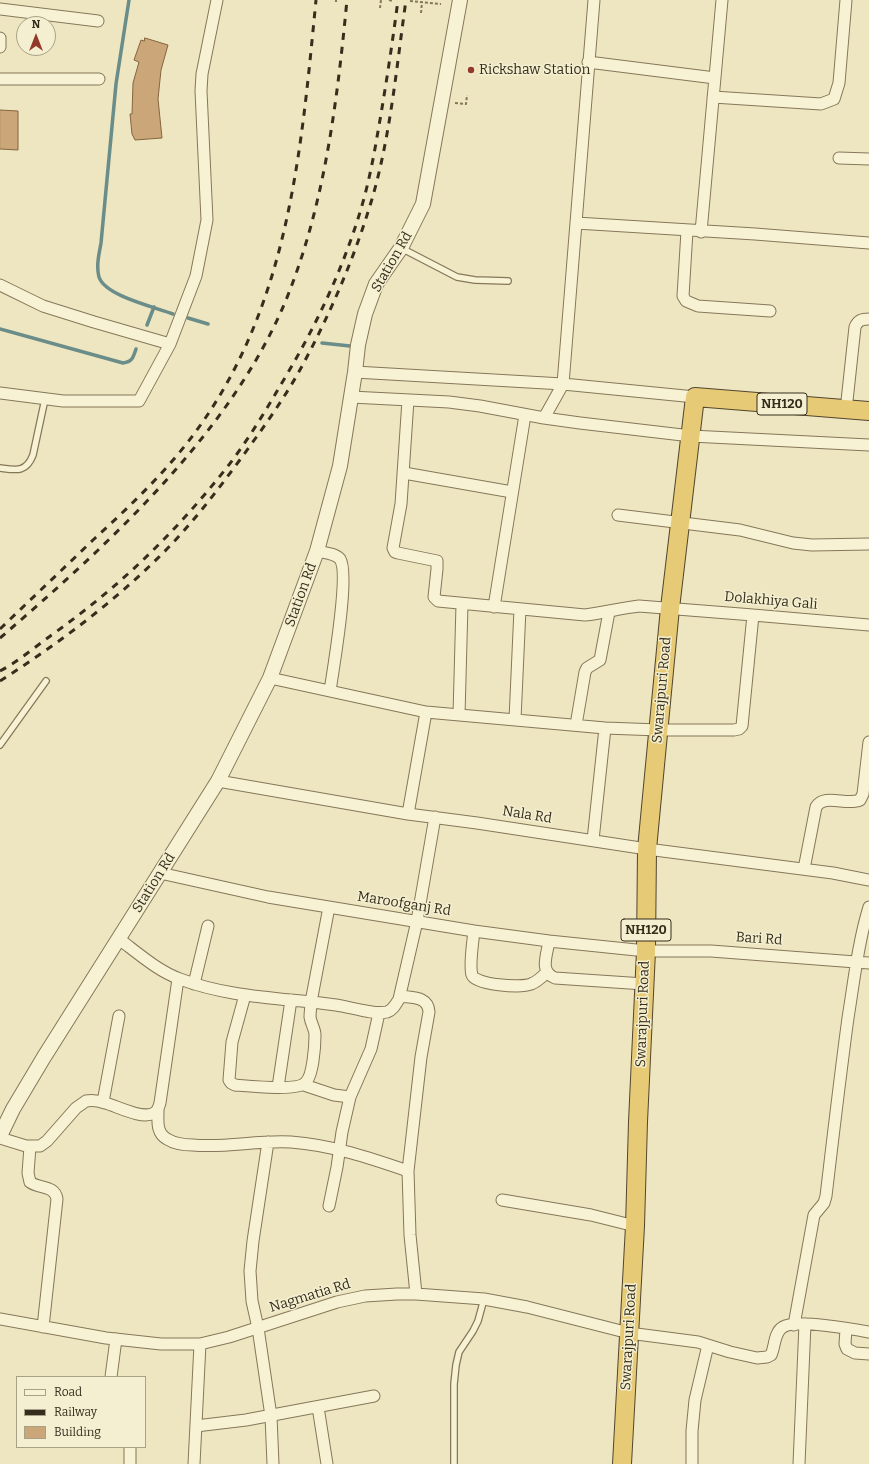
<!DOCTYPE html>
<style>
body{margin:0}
#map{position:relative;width:869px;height:1464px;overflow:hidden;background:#ede6c1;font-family:Bitter,serif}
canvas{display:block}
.legend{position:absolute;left:16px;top:1376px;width:130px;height:72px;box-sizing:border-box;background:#f4efd0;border:1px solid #a8a188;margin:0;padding:5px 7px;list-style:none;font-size:12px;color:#362d1d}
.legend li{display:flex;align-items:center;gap:8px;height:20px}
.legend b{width:20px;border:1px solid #a8a188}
.north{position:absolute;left:16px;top:16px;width:40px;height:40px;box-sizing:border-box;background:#f4efd0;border:1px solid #a8a188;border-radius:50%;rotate:0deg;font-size:11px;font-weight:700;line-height:16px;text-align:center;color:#362d1d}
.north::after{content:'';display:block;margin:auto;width:14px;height:18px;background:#93392a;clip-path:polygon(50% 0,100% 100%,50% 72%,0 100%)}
</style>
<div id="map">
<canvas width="869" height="1464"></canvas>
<ul class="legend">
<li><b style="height:5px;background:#f8f2d4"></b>Road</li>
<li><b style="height:5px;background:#362d1d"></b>Railway</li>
<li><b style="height:11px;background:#caa678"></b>Building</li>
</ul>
<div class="north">N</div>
</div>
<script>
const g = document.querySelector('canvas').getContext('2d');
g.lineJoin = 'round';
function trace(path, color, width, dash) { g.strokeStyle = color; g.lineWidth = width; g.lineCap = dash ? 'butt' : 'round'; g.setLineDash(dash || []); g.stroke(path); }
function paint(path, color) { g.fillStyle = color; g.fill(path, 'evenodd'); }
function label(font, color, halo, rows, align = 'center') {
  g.font = font + ' Bitter,serif'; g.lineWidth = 3; g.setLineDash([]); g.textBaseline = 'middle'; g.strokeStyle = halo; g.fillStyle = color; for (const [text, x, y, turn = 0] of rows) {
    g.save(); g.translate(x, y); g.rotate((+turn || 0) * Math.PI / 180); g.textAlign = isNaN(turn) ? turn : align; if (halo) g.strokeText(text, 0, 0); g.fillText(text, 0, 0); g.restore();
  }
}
const stream = new Path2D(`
 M129 0 116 84 101 243C99 254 96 266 99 277 105 296 155 307 173 314
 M188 318 208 324
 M147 325 154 307
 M0 329 123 363C132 362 133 358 136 349
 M322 343 350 346`);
const building = new Path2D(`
 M145 38 168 45 161 70 158 99 162 138 135 140 132 134 130 114H132L133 83 139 62 134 60 141 40 144 41Z
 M0 110 18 111V150L0 149Z`);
const path = new Path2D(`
 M389 0 393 1
 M410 1 441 4
 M336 2V0
 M380 8 381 0
 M421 13 422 2
 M455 103 466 104 467 95`);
const service = new Path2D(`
 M401 248 457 277 475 280 508 281
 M0 468C16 470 26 473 33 455L45 399
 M0 745 46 681
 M454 1464V1384L456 1365 459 1352 473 1331 478 1321 484 1299`);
const minor = new Path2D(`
 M594 0 563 384 695 397
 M0 9 98 21
 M0 38V47
 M588 62 715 78
 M0 79H99
 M713 97 821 104 834 99 839 83 846 0
 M839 158 869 159
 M576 223 755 234 869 243
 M687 231 683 296 686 301 698 306 770 311
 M701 232 722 0
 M0 285 43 306 94 322 170 344
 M355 372 563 384 544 418
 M0 393 63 401H139L170 344 196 276 207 220 201 91 202 74 217 0
 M351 397 449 402 480 406 544 418 580 423 691 436 869 445
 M408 400 401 504 393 548 395 552 398 553 437 561V569L434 597 438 601 585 615C603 613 621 608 639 606L753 615 869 625
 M846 410 855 327C858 320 862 319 869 319
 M404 473 512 492
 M618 515 740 530 793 543 812 545 869 544
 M317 551C324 553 335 553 340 559 350 573 333 670 330 691
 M494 607 525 415
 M270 678 426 712 605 728 659 730H734L739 729 742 726 753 615
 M459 715 462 604
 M515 719 520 609
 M576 725 585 672 587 668 600 660 609 612
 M218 781 408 814 477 823 647 849 833 873 869 880
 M408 814 426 712
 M593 840 605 728
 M804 869 816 807C824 793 847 806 860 800L863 794 869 742
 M160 873 268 897 474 931 549 941 646 951H711L869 963
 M474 931C473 941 469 966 472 975 475 985 521 988 531 984 537 982 542 977 546 973
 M119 939C139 954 158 971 180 979 230 998 284 998 336 1005 351 1007 373 1015 387 1012 393 1010 396 1004 399 999L417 921 435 817
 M549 941C547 955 539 972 555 978L644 984
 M194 984 208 926
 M245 995 232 1042 229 1080 231 1083 235 1085C248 1086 297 1091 305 1083 313 1077 315 1046 315 1035 315 1029 311 1024 310 1017 310 1012 311 1007 311 1002L329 907
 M400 996C412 998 428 996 429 1012L421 1057 408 1171 410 1235 416 1294
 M304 1085 334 1095 350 1097
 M278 1087 291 1000
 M103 1102 119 1016
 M158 1110C158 1121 156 1133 167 1139 175 1144 185 1145 193 1145 226 1148 258 1140 291 1142 332 1145 370 1158 408 1171
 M0 1138 26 1146H40L47 1141 76 1108 86 1101C92 1100 99 1101 105 1103 117 1106 142 1120 154 1113 158 1111 159 1106 160 1103L178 979
 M268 1142 253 1241 250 1271 252 1301 258 1328 271 1416 273 1464
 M30 1147 28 1173 30 1182C39 1189 55 1185 57 1199L43 1327
 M502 1200 591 1215 635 1226
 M329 1206 337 1167 342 1132 350 1097 371 1049 379 1013
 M0 1319 106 1338 161 1344H200L229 1337 337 1302 365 1296 397 1294H416L484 1299 527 1307 629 1333 698 1342 730 1352 757 1358 767 1357 771 1355C775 1347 774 1332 783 1327 795 1319 853 1329 869 1332
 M794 1325 814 1215 824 1203 826 1196C833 1137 840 1077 848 1018 854 981 858 943 869 907
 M846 1329 845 1344 847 1349 855 1353 869 1354
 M111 1377 116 1339
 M318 1407 327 1464
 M196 1426 246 1420 374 1396
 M130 1464V1447
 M194 1464 200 1344
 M692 1464V1431L695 1400 708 1345
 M799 1464 805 1324`);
const tertiary = new Path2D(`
 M0 1136 13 1109 44 1057 218 781 270 678 317 551 340 466 355 372 358 345 365 314 376 284 401 248 423 204 460 0`);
const trunk = new Path2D(`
 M622 1464 635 1226 638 1122 646 951 647 849 670 608 695 397 869 411`);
const rail = new Path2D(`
 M0 629C31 599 62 570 93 540 129 507 165 473 194 434 289 306 301 153 316 0
 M0 638C107 546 231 433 286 300 325 204 337 102 347 0
 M0 671C19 661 36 646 53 634 120 586 173 535 224 471 245 445 263 415 280 386 314 330 342 272 361 209 368 185 373 161 377 137 385 92 392 46 398 0
 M0 681C58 644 114 602 163 553 192 524 217 491 242 457 263 428 284 399 301 368 328 318 351 266 368 212 390 144 396 70 406 0`);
const markers = [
 [471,70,4,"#93392a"]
];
const shields = [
 [782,404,50],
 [646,930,50]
];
const shieldNames = [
 ["NH120",782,404],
 ["NH120",646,930]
];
const poiNames = [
 ["Rickshaw Station",479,70]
];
const streetNames = [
 ["Station Rd",392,262,-60],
 ["Station Rd",301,595,-70],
 ["Dolakhiya Gali",771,601,5],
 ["Swarajpuri Road",662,690,-85],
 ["Nala Rd",527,815,9],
 ["Station Rd",154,883,-58],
 ["Maroofganj Rd",404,904,9],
 ["Bari Rd",759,939,4],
 ["Swarajpuri Road",643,1014,-88],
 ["Nagmatia Rd",310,1296,-17],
 ["Swarajpuri Road",629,1337,-87]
];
trace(stream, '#6b8d89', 3.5);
paint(building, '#caa678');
trace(building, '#84653f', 1);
trace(service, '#867759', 8);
trace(minor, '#867759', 13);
trace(tertiary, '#867759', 16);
trace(trunk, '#53452d', 20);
trace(path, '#867759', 2, [3, 2]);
trace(service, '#f8f2d4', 5.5);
trace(minor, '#f8f2d4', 11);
trace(tertiary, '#f8f2d4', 14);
trace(trunk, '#e6ca76', 18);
trace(rail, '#362d1d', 3, [7, 7]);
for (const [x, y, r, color] of markers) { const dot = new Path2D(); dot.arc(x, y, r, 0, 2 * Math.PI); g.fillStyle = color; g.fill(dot); trace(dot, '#f4efd0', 1.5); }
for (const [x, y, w] of shields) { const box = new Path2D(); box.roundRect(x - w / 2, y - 11, w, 22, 3); g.fillStyle = '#f4efd0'; g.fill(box); trace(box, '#362d1d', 1); }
label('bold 13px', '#362d1d', null, shieldNames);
label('14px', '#362d1d', '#f4efd0', poiNames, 'left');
label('14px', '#362d1d', '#f4efd0', streetNames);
</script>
